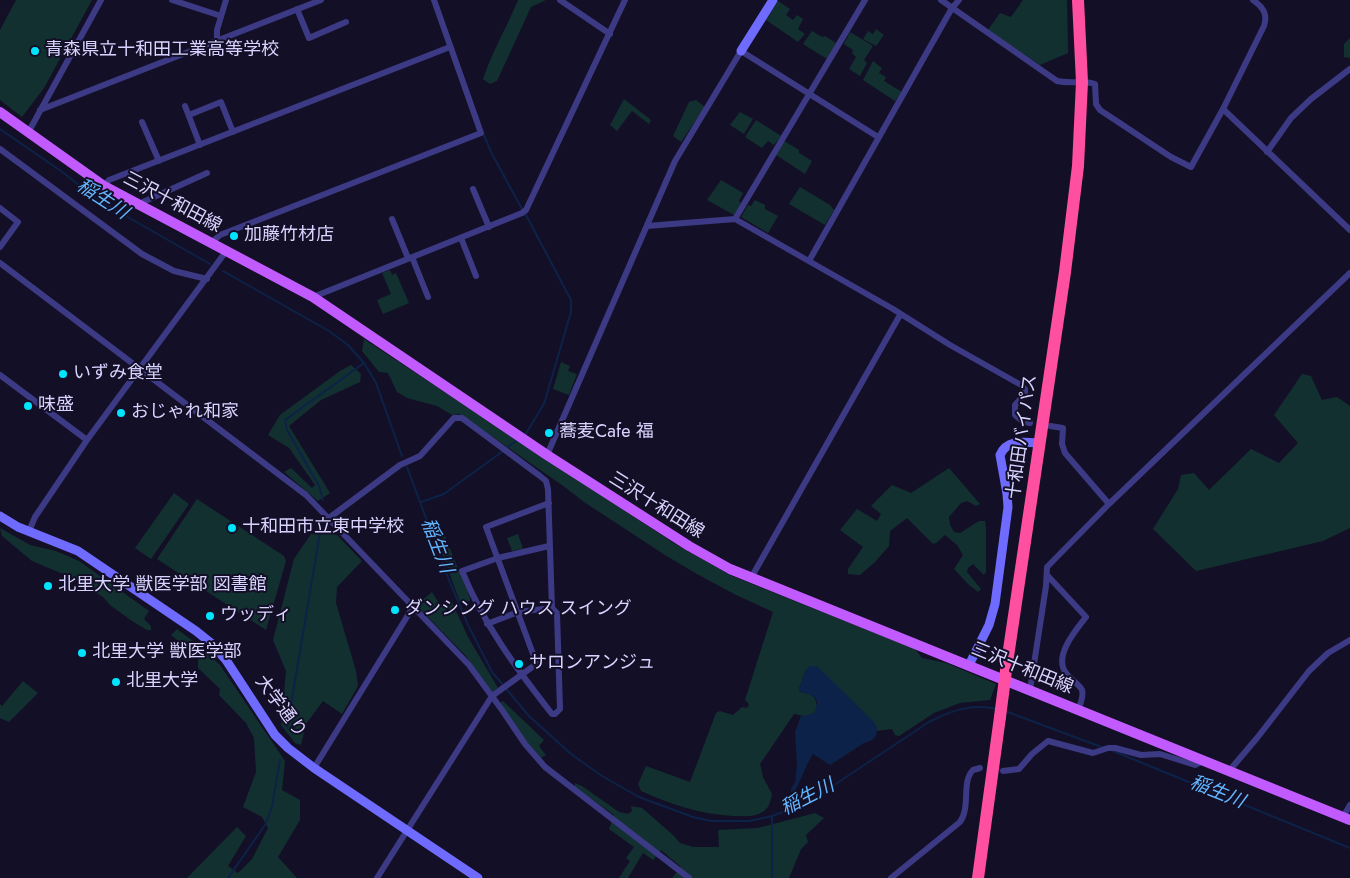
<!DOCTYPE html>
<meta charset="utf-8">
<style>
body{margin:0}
canvas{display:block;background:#130f26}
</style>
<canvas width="1350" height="878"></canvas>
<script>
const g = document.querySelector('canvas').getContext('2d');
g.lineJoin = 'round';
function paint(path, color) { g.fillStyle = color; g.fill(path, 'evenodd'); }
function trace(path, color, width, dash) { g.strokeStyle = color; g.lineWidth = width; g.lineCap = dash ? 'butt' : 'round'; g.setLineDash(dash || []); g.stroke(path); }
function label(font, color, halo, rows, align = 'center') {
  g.font = font + ' Jost,"Noto Sans JP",sans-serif'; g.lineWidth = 4; g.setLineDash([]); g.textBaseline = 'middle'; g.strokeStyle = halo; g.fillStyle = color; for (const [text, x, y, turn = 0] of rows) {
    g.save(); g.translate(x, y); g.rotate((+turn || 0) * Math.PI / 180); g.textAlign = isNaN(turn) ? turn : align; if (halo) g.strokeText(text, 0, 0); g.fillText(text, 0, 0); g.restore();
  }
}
const green = new Path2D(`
 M16 0H92L44 88 22 117 0 100V30Z
 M518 0H546L531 7 497 81 490 84 483 79C492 52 507 27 518 0Z
 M1023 0H1067L1068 53 1040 65 988 30 1000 13 1011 17Z
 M778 1 790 9 786 15 793 20 797 15 803 19 798 29 805 34 798 42 766 20Z
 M876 29 884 35 876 46 863 39 868 31 873 34Z
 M812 31 822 37 825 36 836 43 827 59 803 44Z
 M850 32 873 46 864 60 867 63 860 76 849 69 856 57 852 53 853 50 844 44Z
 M1350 38V58L1344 57V44Z
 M873 61 882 68 879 73 886 77 884 81 902 92 895 101 863 80Z
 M624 99 651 120 649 124 632 111 617 131 610 125Z
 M696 100 705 107 681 142 673 136 689 102Z
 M740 112 753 119 744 134 730 125Z
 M756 120 781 136 774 145 768 141 762 148 745 137Z
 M784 141 799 150V153L812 161 805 174 776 155Z
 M721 180 743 193 739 201 741 203 734 215 707 200Z
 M800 187 830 205 834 210 825 225 789 204Z
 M755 200 765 205V209L778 216 768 233 741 217 748 205 751 206Z
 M390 270 392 275 396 273 409 303 383 314 377 300 391 294 382 273Z
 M364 339 675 544 732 576 915 649 922 658 946 663 996 684 990 700 960 703 934 713 899 736 895 735 892 729 876 731 877 728 806 670 799 688V691C803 693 808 693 811 695 818 699 819 711 811 715 806 717 799 715 794 714L760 764 763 777 772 794C771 798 770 805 767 808 758 818 746 816 734 816 700 814 672 805 641 791L638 784 646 766 690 782 716 713 720 711 733 715 742 707 747 708 749 704 745 700 773 612 734 594 697 574 665 555 584 502 566 488 460 414 452 415 437 406 407 398 397 392 388 373 379 372 362 351Z
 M561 362 570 366 568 371 577 374 569 395 553 389Z
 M351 365 361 374 360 382 321 400 289 426 330 493 318 501 284 472 291 468 312 488 315 485 289 448 268 435 280 415 340 371Z
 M1302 374 1311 376 1322 400 1337 397 1350 406V528L1323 541 1196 571 1153 529 1178 489 1181 475 1194 473 1209 490 1251 449 1279 463 1298 443 1274 415Z
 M949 468 980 504 976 506 967 501 961 503 949 517 950 525 954 532 960 533 979 521H985L986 529V572L984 575 973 564 968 568 967 572 981 589 978 592 969 585 954 569 963 555 957 545 945 535 936 543 933 544 907 518 890 531 889 546 875 562 860 575 848 574V569L863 547 840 530 857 509 877 521 881 514 871 506 892 485 911 493Z
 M174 493 189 504 151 559 135 548Z
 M197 499 284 556 286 561 266 630 157 559Z
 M0 528 30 545 56 551 79 561 149 611 144 619 151 626V630H147L132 621 110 605 103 597 75 579 32 561 2 536Z
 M329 533 337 535 362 561 337 587 336 603 356 671 358 686 342 714 323 701 306 724 301 745 295 743 281 725 286 671 273 640 294 559 311 534Z
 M444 534 470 598V601L463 603 460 602 437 540Z
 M518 534 523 549 512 551 507 538Z
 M432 592 440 605 451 600 468 637 498 688 492 692 465 655 419 608 420 602Z
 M177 629 201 647 220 665 285 761 282 790 300 800V820L278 857 297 878H187L237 827 246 836 228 866 238 873 252 859 268 828 262 817 243 807 256 772 254 738 246 723 219 695 220 689 198 668V657L171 635Z
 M23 681 38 693 9 722 0 718V704L2 706Z
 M503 701 544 740 539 746 546 755 541 758 525 740 500 703Z
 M575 783 582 786 619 812 628 814 632 811 631 806 642 808 673 835 680 843 693 847H719L718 830 758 828 815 813 824 818 806 835 808 842 801 849 789 878H672L681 867 661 850 653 860 643 853 628 878H619L630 861 626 858 634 847 609 829 614 815 575 787Z`);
const water = new Path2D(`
 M810 666H816L820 669 874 722 877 728 876 736 872 740 864 743 830 765 813 754C805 766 802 779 794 792H791V788L795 783 797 764 795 732 801 716 813 714C823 697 813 695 799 691V688L806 670Z`);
const stream = new Path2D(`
 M0 129 61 171 98 200 210 264
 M483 133 492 154 522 209
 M223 271 329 331 348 345 364 363 376 383 402 456
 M525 435 544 404 571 312V300L526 215
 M507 448 517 440
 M407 467 449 580 468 625 492 672 529 716 571 754 602 776 639 797 693 817 711 821H750L772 816 807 803 929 722C950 711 972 703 996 709
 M323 500 319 486 287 430 285 420 364 363
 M421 502 444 494 503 451
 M1005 711 1104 748
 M287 728 322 521
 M1113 751 1350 848
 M228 878 265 825 272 807 280 760
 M772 878V816`);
const street = new Path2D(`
 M172 0 221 16
 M560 0 610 34
 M941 0 1057 81C1070 84 1083 80 1095 84L1096 104 1100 110 1171 157 1191 167 1223 109 1264 26C1268 14 1263 7 1253 0
 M297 9 309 38 346 22
 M217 40V30L226 0
 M185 106 200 145
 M1223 109 1350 230
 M40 110 321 0
 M189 115 221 102 233 132
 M142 122 159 161
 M28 133 101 0
 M0 149 142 254 174 271 207 279
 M1267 152 1291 118 1311 99 1350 69
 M104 186 109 180 450 47
 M473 189 489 227
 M140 206 143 202 207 173
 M0 208 18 222 0 247
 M392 219 408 258
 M735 219 865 0
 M647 226 735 219 893 309 950 345 1021 385 1025 389V394L1015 405V415L1022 421 1030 423
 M461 238 476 276
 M212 242 220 235 481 133 434 0
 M412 257 428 297
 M809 261 952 8 959 0
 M0 263 306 495 469 665 502 710 525 744 545 767 689 878
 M313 297 522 213 526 210 625 0
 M0 375 87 440
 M1050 426 1063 428 1062 444 1065 453 1109 504
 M547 455 675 161 741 51 878 137
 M329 518 400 465 420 456 454 418H462L540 476 546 481 548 489 552 608 518 612 487 624
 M29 531 35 517 87 440 227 250
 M549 546 498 558 462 571C484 625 516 668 552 714H555L560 709 557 613 552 608
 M1047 575 1086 617C1076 630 1053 656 1066 673 1070 679 1080 685 1082 690 1084 696 1080 705 1078 710
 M751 578 900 315
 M1030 690 1046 586 1047 567 1109 504 1350 273
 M314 768 413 607
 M1003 771 1019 769 1032 754 1048 741 1093 753 1108 748H1115L1141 755 1160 754 1195 765 1203 761
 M1229 771 1257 738 1309 671 1328 653 1350 640
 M1343 817 1350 805
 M377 878 492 696 535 665 536 662 486 527 549 503
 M891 878 960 822C971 807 961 782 973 770L980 768`);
const secondary = new Path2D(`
 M741 51 773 0
 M0 516 18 527 78 551 196 631 211 643 226 660 275 735 288 748 314 768 478 878
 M969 665 989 625 995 604 1008 507 1007 494 1000 455C1007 439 1024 442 1039 443`);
const primary = new Path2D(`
 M0 112 104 186 313 297 547 455 689 546 730 569 1350 820`);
const highway = new Path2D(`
 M1007 663 1065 272 1078 166 1082 82 1078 0
 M978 878 1000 717`);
const highwayBridge = new Path2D(`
 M1000 717 1007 663`);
const markers = [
 [35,51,5,"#00e5ff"],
 [234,236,5,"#00e5ff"],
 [63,374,5,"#00e5ff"],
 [28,406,5,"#00e5ff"],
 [121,413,5,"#00e5ff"],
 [549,433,5,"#00e5ff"],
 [232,528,5,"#00e5ff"],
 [48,586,5,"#00e5ff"],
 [395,610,5,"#00e5ff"],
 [210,616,5,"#00e5ff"],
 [82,653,5,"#00e5ff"],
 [519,664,5,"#00e5ff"],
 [116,682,5,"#00e5ff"]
];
const poiNames = [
 ["青森県立十和田工業高等学校",45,51],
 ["加藤竹材店",244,236],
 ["いずみ食堂",73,374],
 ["味盛",38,406],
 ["おじゃれ和家",131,413],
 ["蕎麦Cafe 福",559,433],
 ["十和田市立東中学校",242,528],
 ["北里大学 獣医学部 図書館",58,586],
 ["ダンシング ハウス スイング",405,610],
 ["ウッディ",220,616],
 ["北里大学 獣医学部",92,653],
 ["サロンアンジュ",529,664],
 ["北里大学",126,682]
];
const streetNames = [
 ["三沢十和田線",172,203,28],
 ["十和田バイパス",1023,437,-82],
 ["三沢十和田線",656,506,32],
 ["三沢十和田線",1022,669,22],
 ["大学通り",280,707,53]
];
const waterNames = [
 ["稲生川",102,200,33],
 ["稲生川",436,546,69],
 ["稲生川",1217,793,22],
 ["稲生川",808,798,-27]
];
paint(green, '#12302f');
paint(water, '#0c2248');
trace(stream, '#0c2248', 2);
trace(street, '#3d3a85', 6);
trace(secondary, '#6f6bff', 9);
trace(primary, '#c25bff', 10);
trace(highway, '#ff4fa3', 12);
trace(highwayBridge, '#ff4fa3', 12);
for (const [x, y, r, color] of markers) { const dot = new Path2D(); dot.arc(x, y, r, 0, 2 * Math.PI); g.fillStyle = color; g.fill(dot); trace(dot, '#130f26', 2); }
label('18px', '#d9d4ff', '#130f26', poiNames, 'left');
label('18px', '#d9d4ff', '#130f26', streetNames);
label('italic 19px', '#62b6ff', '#130f26', waterNames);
</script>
